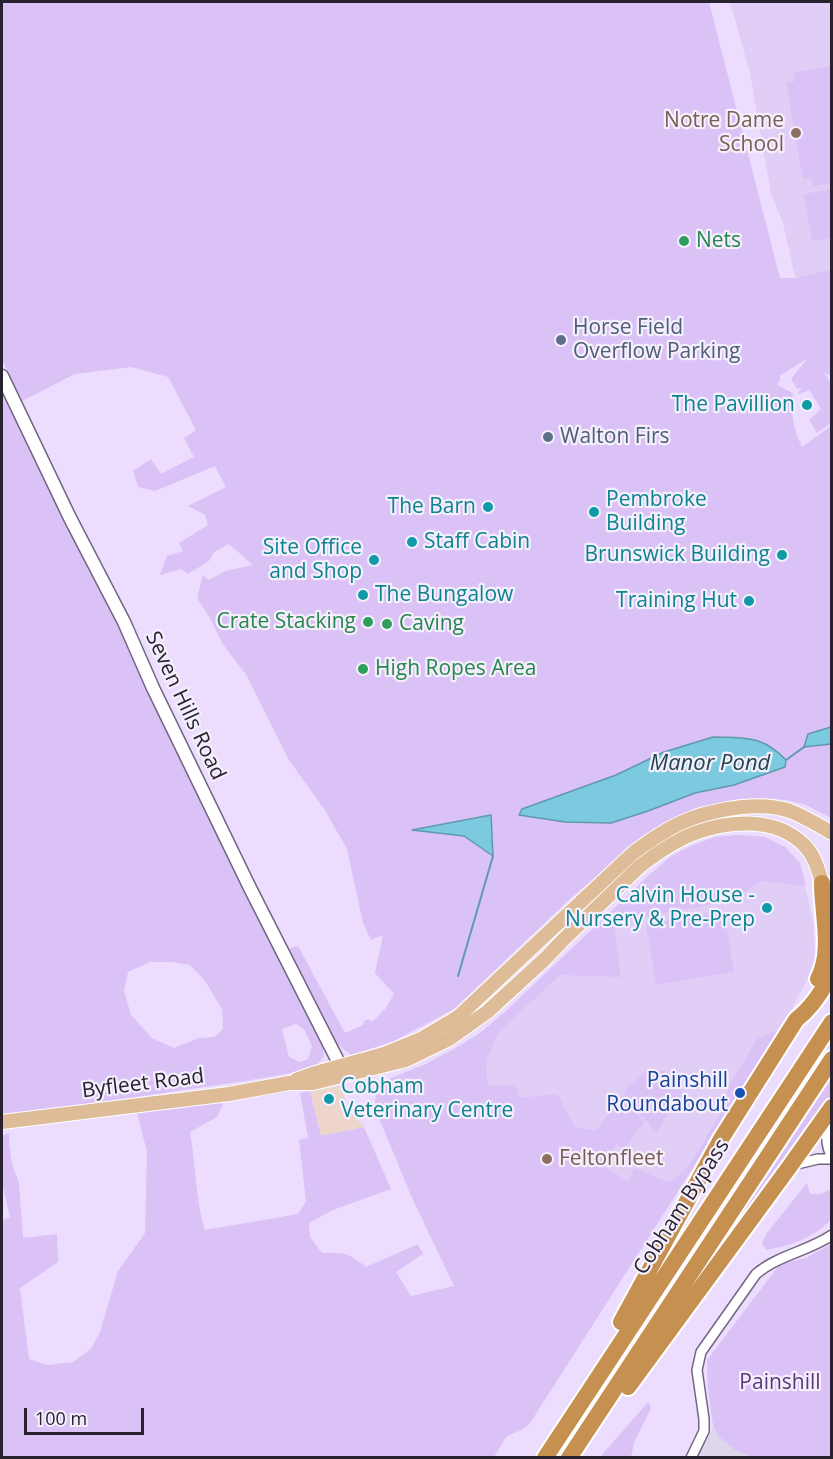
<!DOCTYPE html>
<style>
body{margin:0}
#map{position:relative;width:833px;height:1459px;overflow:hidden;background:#ecddff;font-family:"Open Sans",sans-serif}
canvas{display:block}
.frame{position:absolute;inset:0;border:3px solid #28222f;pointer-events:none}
.scale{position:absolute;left:24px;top:1408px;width:120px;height:27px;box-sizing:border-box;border:3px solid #28222f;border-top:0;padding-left:8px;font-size:18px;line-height:21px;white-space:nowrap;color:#28222f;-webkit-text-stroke:4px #f5effd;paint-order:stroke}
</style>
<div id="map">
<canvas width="833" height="1459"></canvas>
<div class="frame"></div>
<div class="scale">100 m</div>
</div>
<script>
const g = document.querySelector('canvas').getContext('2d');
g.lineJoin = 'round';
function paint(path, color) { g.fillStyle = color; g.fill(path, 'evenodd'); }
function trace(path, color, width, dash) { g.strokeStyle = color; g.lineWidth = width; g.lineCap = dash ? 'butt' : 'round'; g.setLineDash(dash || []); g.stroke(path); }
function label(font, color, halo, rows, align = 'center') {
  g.font = font + ' "Open Sans",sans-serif'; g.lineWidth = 4.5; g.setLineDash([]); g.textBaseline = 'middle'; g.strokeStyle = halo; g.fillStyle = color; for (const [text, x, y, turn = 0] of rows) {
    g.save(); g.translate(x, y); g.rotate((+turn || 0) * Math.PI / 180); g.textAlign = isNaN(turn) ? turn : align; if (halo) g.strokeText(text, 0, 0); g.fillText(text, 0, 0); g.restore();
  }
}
const commercial = new Path2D(`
 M341 1086 349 1111 364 1127 321 1136 310 1091Z`);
const industrial = new Path2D(`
 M713 1427 719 1437 735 1450 752 1457 696 1458Z`);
const built = new Path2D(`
 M730 2H831V276L795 278 783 223 771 194 750 73Z
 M738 835 765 837 785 847 800 863 813 921 816 963 775 1040 530 1423 523 1429 521 1419 425 1226 410 1193 375 1108 376 1091 389 1079 426 1064 461 1045 480 1033 506 1011 647 877 670 857 691 846 715 837Z`);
const green = new Path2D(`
 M2 2H709L780 278H795L831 270V378L830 375 824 373 831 383V423L817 433 809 420 821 409 809 390 799 394 798 392 802 388 797 389 791 379 807 359 779 376 781 378 777 385 793 393C790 412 794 431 802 447L831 426V818L806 805 786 800 771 799H739L695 808 646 835 571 898 454 1009 392 1042 351 1055 332 1040 286 949 298 946 345 1033 363 1025 364 1021 368 1019 372 1022 386 1008 394 994 375 973 383 935 371 940 363 923 347 849 324 809 289 760 247 676 222 643 211 620 197 598 203 575 209 580 225 571 253 565 229 544 214 552 209 561 188 574 181 569 160 575 167 556 183 551 179 543 208 525 205 515 188 506 226 487 215 466 155 491 138 487 133 471 151 459 161 474 194 457 184 438 196 430 168 377 131 367 75 374 22 401 2 360ZM713 737 785 767 734 785 695 793 648 811 611 823 565 822 520 815 522 809 616 775 664 752Z
 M831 66V183L813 186 811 178 803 179 786 83 795 81 794 72Z
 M831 189V238L812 241 804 194Z
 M2 388 119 621 307 1002 323 1047 324 1056 316 1066 286 1074 251 1080 2 1117ZM150 962H172L190 965 205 981 222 1009 223 1029 214 1037 199 1038 174 1048 152 1038 131 1015 124 991 128 972ZM296 1024 304 1029 312 1046 308 1059 300 1062 289 1057 282 1029Z
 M738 835 765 837 785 847 800 863 806 886 762 881 731 901 613 922 621 977 560 975 498 1033 488 1056 486 1067 488 1085H516L519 1098 557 1094 575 1127 596 1131 621 1097 645 1123 639 1128 624 1149 616 1144 603 1166 628 1181 634 1168 670 1183 688 1167 719 1117 730 1084 757 1039 781 1029 530 1423 523 1429 506 1437 494 1457H2V1221L10 1217 2 1183V1136L9 1133V1142L12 1164 19 1183 23 1238 57 1234 58 1262 20 1288 29 1359 47 1365 73 1362 91 1349 100 1332 118 1271 145 1233 147 1152 137 1113 220 1101 223 1105 217 1117 190 1132C196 1165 195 1198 205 1230L298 1214 306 1201 299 1140 308 1138 300 1093 310 1091 321 1136 364 1127 391 1189 333 1210 309 1223 310 1237 322 1253C344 1252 349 1253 366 1267L418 1244 423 1254 396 1272 411 1296 454 1286 410 1193 375 1108 376 1091 389 1079 426 1064 461 1045 480 1033 506 1011 647 877 670 857 691 846 715 837Z
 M724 911 734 972 656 985 646 924Z
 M649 1069C667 1069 670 1073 682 1085L681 1096 656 1132 624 1096 626 1088Z
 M831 1074V1098L744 1218 738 1215Z
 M807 1183 810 1194H821L831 1189V1220C811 1239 793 1245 766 1250L762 1243 767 1233Z
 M831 1244V1457H752L735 1450 719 1437 713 1426 708 1389 707 1360 780 1264 806 1258Z
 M648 1402 651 1408 634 1443 631 1457H600Z`);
const water = new Path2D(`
 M831 727V744L804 747 808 734Z
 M713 737C745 738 762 735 786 760L785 767 734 785 695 793 648 811 611 823 565 822 519 815 522 809 616 775 664 752Z
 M491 815 493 856 464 836 412 830Z`);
const stream = new Path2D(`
 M786 760 804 747
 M458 976 493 856`);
const street = new Path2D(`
 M829 1116C827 1131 824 1143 832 1157
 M793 1165 818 1159H832
 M691 1458 704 1431V1419L697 1370 701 1352 756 1274C778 1255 809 1251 832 1235`);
const secondary = new Path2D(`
 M2 376 70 518 124 622 153 688 250 888 345 1075`);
const primary = new Path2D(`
 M296 1080 312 1074 384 1054 421 1039 458 1017 633 853C643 846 653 838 664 832 695 812 754 799 790 811 803 816 820 826 832 833
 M2 1122 229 1094 289 1083H313L406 1060 449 1039 487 1012 545 959 565 938 640 866C657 853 676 840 695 833 730 820 776 817 804 845 817 858 819 875 825 891`);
const highway = new Path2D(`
 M818 979C833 951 822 914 822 883
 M621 1322 721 1139 796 1020C811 1008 824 989 832 971
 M628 1387 790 1166 832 1107
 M545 1458 832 1022
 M569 1458 832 1059`);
const markers = [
 [796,133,6,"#8d6e63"],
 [684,241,6,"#2e9e5b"],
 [561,340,6,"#5c6f8a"],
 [807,405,6,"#0f9aa8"],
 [548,437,6,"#5c6f8a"],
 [488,507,6,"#0f9aa8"],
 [594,512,6,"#0f9aa8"],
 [412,542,6,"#0f9aa8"],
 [782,555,6,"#0f9aa8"],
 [374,560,6,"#0f9aa8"],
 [363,595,6,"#0f9aa8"],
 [749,601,6,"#0f9aa8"],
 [368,622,6,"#2e9e5b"],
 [387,624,6,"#2e9e5b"],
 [363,669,6,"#2e9e5b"],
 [767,908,6,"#0f9aa8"],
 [740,1093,6,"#1a4fb4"],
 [329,1099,6,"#0f9aa8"],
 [547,1159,6,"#8d6e63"]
];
const educationNames = [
 ["Notre Dame",784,121],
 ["School",784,145],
 ["Feltonfleet",559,1159,"left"]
];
const leisureNames = [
 ["Nets",696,241],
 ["Crate Stacking",356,622,"right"],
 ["Caving",399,624],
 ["High Ropes Area",375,669]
];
const serviceNames = [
 ["Horse Field",573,328],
 ["Overflow Parking",573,352],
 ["Walton Firs",560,437]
];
const cultureNames = [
 ["The Pavillion",795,405],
 ["Pembroke",606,500,"left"],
 ["Building",606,524,"left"],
 ["The Barn",476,507],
 ["Staff Cabin",424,542,"left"],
 ["Site Office",362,548],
 ["and Shop",362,572],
 ["Brunswick Building",770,555],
 ["The Bungalow",375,595,"left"],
 ["Training Hut",737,601],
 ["Calvin House -",755,896],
 ["Nursery & Pre-Prep",755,920],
 ["Cobham",341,1087,"left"],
 ["Veterinary Centre",341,1111,"left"]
];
const streetNames = [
 ["Seven Hills Road",185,706,65],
 ["Byfleet Road",143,1084,-7],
 ["Cobham Bypass",682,1207,-57]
];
const transitNames = [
 ["Painshill",728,1081],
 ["Roundabout",728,1105]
];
const parkNames = [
 ["Painshill",780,1383]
];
const waterNames = [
 ["Manor Pond",710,764]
];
paint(commercial, '#edd5cb');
paint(industrial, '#ded7ec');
paint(built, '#e0cef6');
paint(green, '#dac2f7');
paint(water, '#7bcae0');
trace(water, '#6298ab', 1.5);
trace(stream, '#6298ab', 2);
trace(street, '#726582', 12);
trace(secondary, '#726582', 15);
trace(primary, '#fff', 16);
trace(highway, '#fff', 20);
trace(street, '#fff', 9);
trace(secondary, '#fff', 12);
trace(primary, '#ddbc97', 14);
trace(highway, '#c69051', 16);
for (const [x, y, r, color] of markers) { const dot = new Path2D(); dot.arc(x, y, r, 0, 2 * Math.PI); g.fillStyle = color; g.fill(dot); trace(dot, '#f5effd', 2); }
label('21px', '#785e54', '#f5effd', educationNames, 'right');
label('21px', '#27864d', '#f5effd', leisureNames, 'left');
label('21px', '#4e5e75', '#f5effd', serviceNames, 'left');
label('21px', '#0d838f', '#f5effd', cultureNames, 'right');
label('21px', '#28222f', '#f5effd', streetNames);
label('21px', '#164399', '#f5effd', transitNames, 'right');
label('21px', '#59377b', '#f5effd', parkNames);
label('italic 22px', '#214650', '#f5effd', waterNames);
</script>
